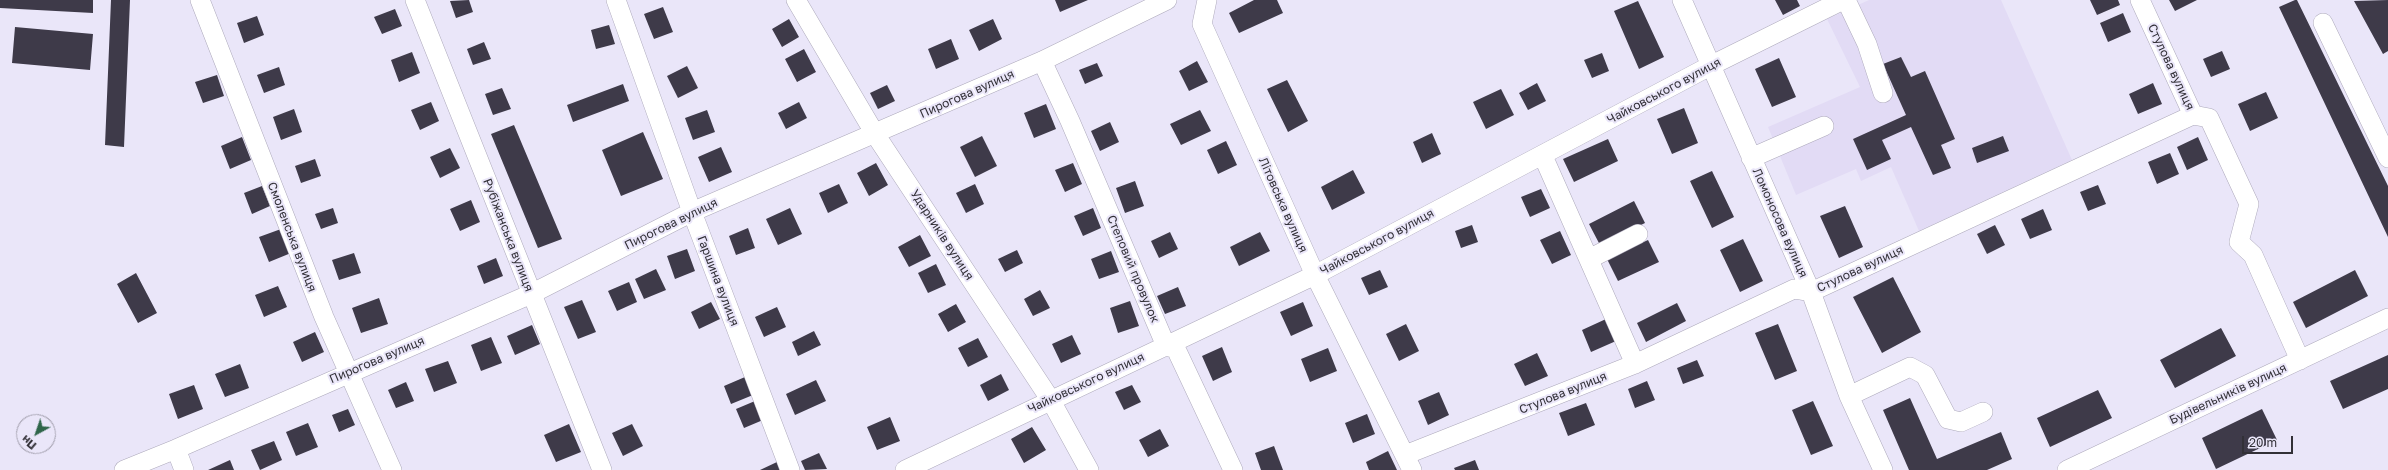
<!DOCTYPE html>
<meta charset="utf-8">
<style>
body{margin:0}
#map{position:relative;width:2388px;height:470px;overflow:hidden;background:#eae6f9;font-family:"Golos Text",sans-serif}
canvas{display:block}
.north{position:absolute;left:16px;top:414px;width:40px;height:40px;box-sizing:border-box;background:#eae6f9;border:1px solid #a09dab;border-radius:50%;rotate:220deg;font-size:11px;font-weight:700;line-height:16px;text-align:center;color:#323037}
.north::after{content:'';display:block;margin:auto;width:14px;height:18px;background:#2f654a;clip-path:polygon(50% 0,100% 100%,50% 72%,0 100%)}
.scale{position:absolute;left:2242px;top:436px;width:51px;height:18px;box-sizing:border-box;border:2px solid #323037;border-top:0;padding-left:5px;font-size:12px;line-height:14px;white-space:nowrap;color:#323037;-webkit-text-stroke:3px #eae6f9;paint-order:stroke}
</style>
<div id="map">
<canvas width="2388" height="470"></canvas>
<div class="north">Пн</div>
<div class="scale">20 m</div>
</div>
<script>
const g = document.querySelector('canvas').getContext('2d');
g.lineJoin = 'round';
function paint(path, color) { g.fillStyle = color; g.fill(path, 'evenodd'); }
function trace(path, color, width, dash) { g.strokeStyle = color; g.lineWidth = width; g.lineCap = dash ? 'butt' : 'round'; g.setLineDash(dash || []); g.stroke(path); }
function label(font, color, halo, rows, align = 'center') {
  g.font = font + ' "Golos Text",sans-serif'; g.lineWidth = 4; g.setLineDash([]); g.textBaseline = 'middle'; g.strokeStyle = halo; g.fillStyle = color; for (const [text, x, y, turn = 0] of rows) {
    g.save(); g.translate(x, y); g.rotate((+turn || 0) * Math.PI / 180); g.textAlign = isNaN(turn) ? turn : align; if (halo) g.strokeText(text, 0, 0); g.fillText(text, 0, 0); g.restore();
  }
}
const built = new Path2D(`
 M1869 0H2001L2072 160 1919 231 1891 167 1861 181 1856 169 1796 195 1768 127 1860 87 1827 19Z`);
const building = new Path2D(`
 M0 0H93V13L0 8Z
 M111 0H130L124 147 105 145Z
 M469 0 473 12 456 18 450 1Z
 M1055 0H1088L1060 12Z
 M1254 0H1277L1283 13 1239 33 1229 13Z
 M1775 0H1797L1800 6 1783 15Z
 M2090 0H2118L2120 5 2097 15Z
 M2169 0H2197L2175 11Z
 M2295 0H2297L2388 186V237L2279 7Z
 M2388 0V51L2383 54 2354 1Z
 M1638 1 1664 57 1639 69 1614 11Z
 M663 7 673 32 654 39 644 14Z
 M395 9 402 26 382 34 374 17Z
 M2123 13 2131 32 2108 42 2100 23Z
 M257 16 264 35 244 43 237 23Z
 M789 19 799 37 782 47 772 29Z
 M993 19 1002 39 979 51 969 30Z
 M609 25 615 44 596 49 591 30Z
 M15 27 93 34 90 70 12 63Z
 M951 39 959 59 936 69 928 49Z
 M484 42 491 59 473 65 467 49Z
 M804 49 816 72 797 82 785 59Z
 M2222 51 2230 69 2211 77 2203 59Z
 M412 52 420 73 399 82 391 60Z
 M1602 53 1609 71 1592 78 1584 60Z
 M1901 57 1911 77 1925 71 1955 139 1941 145 1951 168 1933 175 1911 127 1882 140 1891 159 1867 170 1853 139 1906 115 1883 64Z
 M1779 58 1796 97 1772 107 1755 69Z
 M1197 61 1208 82 1189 91 1179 71Z
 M1097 63 1103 76 1085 84 1079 70Z
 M687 66 698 88 678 98 667 76Z
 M279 67 285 85 264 93 257 75Z
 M217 75 224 96 203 103 195 82Z
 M1287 80 1308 121 1288 132 1267 89Z
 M1537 83 1546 101 1528 110 1519 93Z
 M2153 83 2162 104 2138 114 2129 94Z
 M623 84 629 101 573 122 567 105Z
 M887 85 895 101 878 109 870 93Z
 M502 88 511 109 493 115 485 94Z
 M1501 89 1514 115 1486 129 1473 102Z
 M2266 92 2278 118 2250 131 2238 104Z
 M431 102 439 121 420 130 411 110Z
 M799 102 807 118 786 129 778 113Z
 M1046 104 1056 129 1034 138 1024 113Z
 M1684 108 1698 143 1672 154 1657 119Z
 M294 109 302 132 281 140 273 117Z
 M707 110 715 132 693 140 685 118Z
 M1200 110 1211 131 1181 145 1170 124Z
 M1110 122 1119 142 1100 151 1091 131Z
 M514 125 562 239 538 248 491 134Z
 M643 132 663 179 621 196 602 150Z
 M1432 133 1441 154 1422 163 1413 142Z
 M982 136 997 166 975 177 960 147Z
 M2003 136 2009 151 1977 163 1972 148Z
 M242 137 251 160 230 169 221 146Z
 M2198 137 2208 160 2187 170 2177 147Z
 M1608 139 1618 161 1574 182 1563 159Z
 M1226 141 1237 165 1218 174 1207 150Z
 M721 147 732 172 709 182 698 157Z
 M450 148 460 168 440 178 430 157Z
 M2170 153 2179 174 2157 184 2148 162Z
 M315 159 321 176 301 183 295 166Z
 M876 163 888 185 869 196 857 173Z
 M1073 163 1082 184 1065 192 1055 170Z
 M1353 170 1365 193 1332 210 1321 187Z
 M1712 171 1734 217 1712 228 1690 181Z
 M1135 181 1144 206 1125 213 1116 188Z
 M839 184 848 203 828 213 819 193Z
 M975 184 984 204 966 213 956 193Z
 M2098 185 2106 204 2088 211 2080 192Z
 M262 186 270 206 252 214 244 193Z
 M1541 189 1550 208 1530 217 1521 197Z
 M471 200 480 222 460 231 450 209Z
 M1634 201 1645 223 1600 245 1589 224Z
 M1845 206 1863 247 1839 258 1820 216Z
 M333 208 338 223 321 229 315 214Z
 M790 208 802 234 778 245 766 219Z
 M1093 208 1101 228 1083 236 1074 216Z
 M2043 209 2052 230 2030 239 2021 219Z
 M1472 225 1478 242 1461 248 1455 231Z
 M1995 225 2005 245 1987 254 1977 234Z
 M748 228 755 248 736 255 729 236Z
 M281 229 291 253 269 262 259 237Z
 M1560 231 1571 255 1552 264 1540 240Z
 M1170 232 1178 249 1159 258 1151 241Z
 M1260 232 1270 251 1239 266 1230 247Z
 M920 235 931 256 909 267 898 247Z
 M1743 239 1763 281 1740 292 1720 250Z
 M1648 240 1659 262 1618 281 1607 259Z
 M687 249 695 271 675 279 667 256Z
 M1017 250 1023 263 1005 272 998 259Z
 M1111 251 1119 272 1099 279 1091 259Z
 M354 253 361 273 339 280 332 260Z
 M496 258 503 276 484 284 477 266Z
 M936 264 946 285 928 293 918 273Z
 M656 269 666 290 644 299 635 279Z
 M1380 270 1388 287 1369 295 1361 278Z
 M2355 270 2368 296 2306 328 2293 302Z
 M136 273 157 313 138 323 117 284Z
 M1893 277 1921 332 1882 353 1853 297Z
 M629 282 637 302 617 311 608 291Z
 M278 286 287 307 264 317 255 295Z
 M1178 287 1186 306 1165 314 1157 296Z
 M1040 290 1050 308 1033 316 1024 299Z
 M379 298 388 324 361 333 352 308Z
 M582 300 596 332 578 339 564 307Z
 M1130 301 1139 326 1118 333 1110 308Z
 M711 302 720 319 699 329 691 312Z
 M1303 302 1313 326 1291 336 1280 312Z
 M1677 303 1686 321 1646 342 1637 323Z
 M956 304 966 322 948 332 938 314Z
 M777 307 786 327 764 337 755 317Z
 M1606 319 1616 341 1591 352 1582 330Z
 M1406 324 1419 351 1399 361 1386 334Z
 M1778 324 1797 371 1775 380 1755 333Z
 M532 325 540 344 515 355 507 336Z
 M2221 328 2236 356 2175 388 2160 360Z
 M814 331 821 345 798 356 792 342Z
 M315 332 324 352 302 362 293 342Z
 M1072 335 1081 354 1061 363 1052 344Z
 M491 337 502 363 481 371 471 345Z
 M978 338 988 357 968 367 958 348Z
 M1222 347 1232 372 1213 381 1202 356Z
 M1328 348 1337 371 1310 382 1301 359Z
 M1537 353 1548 376 1525 386 1514 364Z
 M2388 355V389L2343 409 2330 381Z
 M1697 360 1704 376 1683 384 1677 368Z
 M448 361 457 383 434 392 425 369Z
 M240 364 249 388 225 397 215 374Z
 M1001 374 1009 390 988 401 980 385Z
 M745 377 753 395 731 404 724 386Z
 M816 380 826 401 795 415 786 394Z
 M1647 381 1655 400 1635 408 1628 389Z
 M406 382 414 401 396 408 388 390Z
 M194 385 203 409 178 419 169 394Z
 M1132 385 1141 402 1124 410 1115 392Z
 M2098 390 2112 418 2050 447 2037 418Z
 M1439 392 1449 415 1428 425 1418 401Z
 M1910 398 1937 459 2001 432 2012 459 1987 470H1909L1883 410Z
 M755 401 763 420 744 428 736 409Z
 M1813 401 1833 446 1811 455 1792 410Z
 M1586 403 1595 425 1568 436 1559 413Z
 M348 409 355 425 339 432 332 415Z
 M2262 409 2277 440 2216 469 2202 438Z
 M1367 414 1375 434 1353 443 1345 423Z
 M890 417 900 441 877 450 867 427Z
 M308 423 318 447 296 456 286 432Z
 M569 424 581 452 556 462 544 435Z
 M632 424 643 446 623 456 612 433Z
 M1032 427 1046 450 1024 463 1011 439Z
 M1160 429 1169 446 1148 457 1139 440Z
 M274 441 282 460 260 470 251 450Z
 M1274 446 1283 470H1261L1255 453Z
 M1388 451 1397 470H1369L1366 462Z
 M819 453 827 469 805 470 801 461Z
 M230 460 234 470H208Z
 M1475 460 1479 470H1455L1454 468Z
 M777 462 781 470H760Z`);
const minor = new Path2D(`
 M200 0 324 317 392 470
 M415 0 602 470
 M616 0 692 212 790 470
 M796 0 875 134 1050 399 1089 470
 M1207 0 1202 24 1315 275 1412 470
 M1682 0 1811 292 1849 396 1883 470
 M1846 0 1867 44 1883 93
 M2140 0 2193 115
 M2323 23 2388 158
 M1042 61 1070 121 1166 346 1176 349 1233 470
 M2193 115 2209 118 2249 204 2239 242 2253 255 2300 360
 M1543 156 1635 364
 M1751 158 1824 126
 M1589 259 1638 234
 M1849 396 1910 367 1925 375 1948 419 1961 422 1983 412
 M176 449 184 470
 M1405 455 1635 364 1794 289 1811 292 2193 115
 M124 470 176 449 531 294 692 212 1042 61 1167 0
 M905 470 1315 275 1710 66 1843 0
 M2067 470 2388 318`);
const streetNames = [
 ["Стулова вулиця",2171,67,65],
 ["Чайковського вулиця",1664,91,-28],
 ["Пирогова вулиця",967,94,-24],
 ["Літовська вулиця",1283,205,66],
 ["Ломоносова вулиця",1780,223,66],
 ["Пирогова вулиця",671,224,-26],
 ["Рубіжанська вулиця",508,235,69],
 ["Ударників вулиця",942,235,57],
 ["Смоленська вулиця",292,237,69],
 ["Чайковського вулиця",1377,242,-28],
 ["Степовий провулок",1133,269,67],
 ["Стулова вулиця",1860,269,-25],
 ["Гаршина вулиця",718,281,69],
 ["Пирогова вулиця",377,360,-23],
 ["Чайковського вулиця",1086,383,-25],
 ["Стулова вулиця",1563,393,-22],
 ["Будівельників вулиця",2228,394,-25]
];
paint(built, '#e2dbf5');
paint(building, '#3e3a49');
trace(minor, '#ada9bb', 20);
trace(minor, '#fff', 19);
label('12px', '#323037', '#eae6f9', streetNames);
</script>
